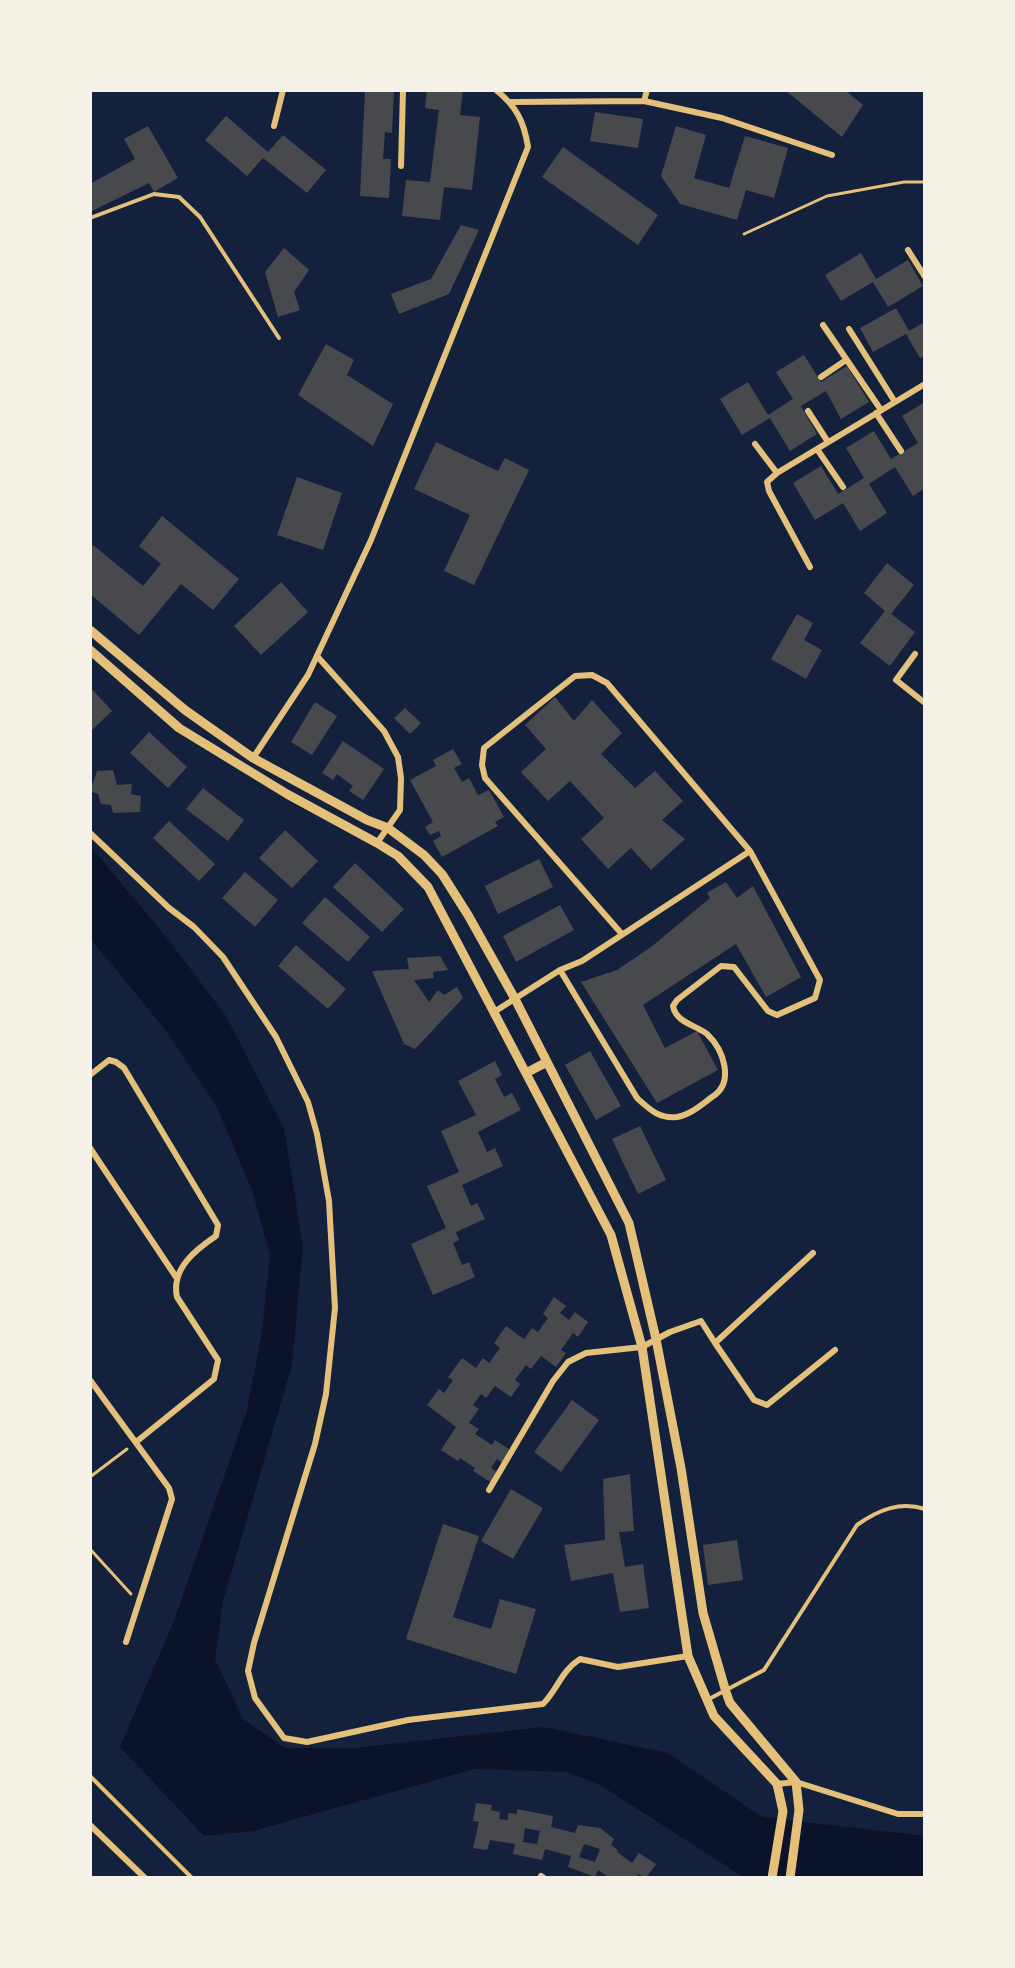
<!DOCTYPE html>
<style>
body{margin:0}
#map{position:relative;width:1015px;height:1968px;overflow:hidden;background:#14213d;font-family:"Archivo Narrow",sans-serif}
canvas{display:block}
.frame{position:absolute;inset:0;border:92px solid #f6f1e7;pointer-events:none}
</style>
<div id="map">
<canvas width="1015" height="1968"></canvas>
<div class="frame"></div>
</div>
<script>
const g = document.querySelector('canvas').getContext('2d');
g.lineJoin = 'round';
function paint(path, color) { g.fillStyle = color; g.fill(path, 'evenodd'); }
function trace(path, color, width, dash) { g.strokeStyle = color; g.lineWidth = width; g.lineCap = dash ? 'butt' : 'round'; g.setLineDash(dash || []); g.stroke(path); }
const water = new Path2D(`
 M90 846 168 939 226 1016 284 1128 303 1246 292 1365 223 1601 215 1659 243 1719 285 1748H355L544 1727 668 1753 762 1817 925 1836V1878H745L600 1785 567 1772 475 1769 253 1831 204 1836 120 1747 175 1618 247 1410 262 1332 270 1255 252 1190 216 1105 163 1027 90 938Z`);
const building = new Path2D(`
 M365 90H394L392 133 385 132 383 159H391L389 198 360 196Z
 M427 90H463L460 115 480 117 472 190 444 187 440 220 402 216 406 180 430 182 439 110 425 108Z
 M785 90H845L863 105 842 137Z
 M595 112 643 119 638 148 590 141Z
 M226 116 268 152 283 135 326 170 307 193 263 158 247 176 205 140Z
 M148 126 178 178 154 192 149 183 90 212V184L135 159 124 139Z
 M676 126 706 135 694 178 729 188 745 136 788 148 774 198 746 190 737 220 680 204 661 176Z
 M563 147 658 215 638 245 542 177Z
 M461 225 479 230 449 294 399 314 391 294 431 279Z
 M284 248 309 270 294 292 300 310 278 317 265 272Z
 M861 253 876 279 908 260 923 286 888 307 873 282 841 301 825 275Z
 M896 308 909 331 925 322V356L920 358 906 334 873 352 860 328Z
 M326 344 354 360 347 375 393 404 373 446 298 395Z
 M804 355 821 382 847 366 869 402 841 419 826 391 801 406 817 434 790 451 770 418 742 435 720 399 748 382 768 415 793 399 776 372Z
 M925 402V488L913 496 895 467 869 484 887 513 860 531 843 503 815 520 793 483 821 466 838 494 864 478 846 448 874 431 891 459 918 443 902 416Z
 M436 442 498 471 505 458 529 470 474 585 444 571 470 515 414 489Z
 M297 477 342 493 323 550 277 535Z
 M162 516 239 579 213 610 181 584 139 635 90 594V549L93 545 143 586 161 564 139 546Z
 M887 563 914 585 891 614 915 632 890 666 860 643 885 611 864 593Z
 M281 582 308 612 261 655 234 626Z
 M797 614 813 623 804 640 822 650 806 679 771 659Z
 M90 687 112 711 90 732Z
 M555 697 574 721 592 700 622 733 601 754 635 788 655 771 683 801 662 820 685 839 651 870 631 848 608 869 581 839 604 818 570 781 548 801 521 772 546 749 525 725Z
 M315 702 337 716 312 755 291 742Z
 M405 708 421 723 410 734 394 718Z
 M149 732 187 767 168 788 130 753Z
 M343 741 384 769 363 800 349 791 353 786 337 774 333 780 322 773Z
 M453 749 462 764 454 768 462 782 469 778 478 795 489 790 504 817 495 822 498 826 442 857 433 841 441 836 439 831 430 835 425 827 433 822 410 780 436 766 433 760Z
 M113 770 117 785 132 784 131 794 141 796 140 812 113 813 111 805 101 804 98 794 90 791 97 771Z
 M203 788 244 820 228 841 186 809Z
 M169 821 215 864 199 881 153 838Z
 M285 830 318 861 292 888 259 858Z
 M539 859 553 887 498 914 485 886Z
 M355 863 404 909 382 932 333 887Z
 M245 872 278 900 255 927 222 898Z
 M726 882 737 898 753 886 801 977 766 997 736 944 643 1005 665 1048 697 1031 718 1070 657 1103 581 982 617 970 651 947 710 898 707 893Z
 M325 897 370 937 348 962 302 923Z
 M560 905 574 930 516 962 503 936Z
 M296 945 346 989 328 1009 278 966Z
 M440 956 448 970 433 972 434 978 414 980 429 1002 438 990 444 995 457 987 463 998 415 1049 404 1044 372 971 409 969 407 958Z
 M590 1051 621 1106 596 1120 565 1065Z
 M495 1061 502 1075 495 1079 504 1097 512 1093 521 1110 478 1132 487 1152 495 1148 503 1166 462 1185 471 1206 477 1203 485 1219 456 1232 459 1240 453 1243 462 1265 469 1262 475 1277 433 1295 411 1244 446 1228 427 1186 459 1172 441 1131 476 1115 458 1081Z
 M640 1126 666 1180 638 1194 612 1139Z
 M554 1297 566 1306 560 1313 569 1320 575 1312 588 1322 578 1337 573 1333 561 1350 566 1353 556 1367 541 1356 531 1369 526 1365 515 1380 520 1384 511 1397 495 1386 486 1398 481 1394 473 1405 479 1409 469 1423 479 1429 475 1434 492 1445 495 1440 512 1451 504 1464 497 1459 491 1468 498 1473 492 1483 473 1471 475 1468 460 1458 458 1461 441 1450 456 1427 427 1405 439 1389 444 1393 453 1380 448 1377 462 1358 476 1368 483 1358 489 1363 500 1348 494 1343 506 1326 524 1339 532 1328 538 1332 548 1318 543 1314Z
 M572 1400 599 1420 561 1472 534 1452Z
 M630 1474 634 1531 619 1532 625 1567 643 1564 649 1608 620 1612 613 1573 571 1581 564 1545 605 1540 603 1479Z
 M511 1489 543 1508 513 1559 481 1541Z
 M443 1524 479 1536 453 1617 491 1629 500 1599 536 1609 516 1674 406 1639Z
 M737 1540 743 1580 708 1585 703 1545Z
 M476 1803 492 1805 491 1810 500 1812 499 1819 508 1820V1813L517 1814V1809L553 1816 551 1827 575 1833 578 1825 600 1828 614 1839 611 1845 618 1850 617 1852 632 1863 639 1853 656 1864 646 1878 638 1874 636 1878H610L598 1870 595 1877 568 1867 571 1856 545 1849 542 1860 513 1854 515 1844 490 1840 487 1850 473 1848 479 1822 473 1821ZM525 1828 540 1831 537 1844 523 1842ZM584 1844 600 1849 595 1862 579 1857Z`);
const path = new Path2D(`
 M744 234 827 196 904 182H925
 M90 1477 127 1449
 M90 1549 131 1594`);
const service = new Path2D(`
 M90 218 154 194 179 197 200 217 279 338
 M709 1699 764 1670 857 1525C878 1510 900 1501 925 1509
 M90 1776 192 1878`);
const minor = new Path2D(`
 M644 101 647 90
 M511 102 644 101 722 118 832 155
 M274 126 283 90
 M401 166 403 90
 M908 250 925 277
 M823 325 881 410
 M849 329 895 402
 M821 377 846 360
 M808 411 828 442
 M876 413 901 451
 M755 444 777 473
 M817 449 843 487
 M810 567 769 491 767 482 777 473 925 384
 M915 654 896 680 925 703
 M317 656 384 731 398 757 401 778 400 810 377 843
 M253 758 308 675 371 540 528 147C524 121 516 106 496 90
 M90 833 169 908 194 927 223 957 276 1037 308 1102 317 1134 329 1201 335 1308 326 1394 315 1444 254 1643 248 1671 255 1698 284 1738 307 1742 408 1720 543 1704C558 1689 561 1671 580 1659L618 1667 688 1656
 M560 970 637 1098C649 1109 659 1119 677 1117 690 1115 701 1105 712 1097 735 1083 724 1050 707 1034 696 1025 676 1023 673 1006L677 1000 721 966 734 967 768 1011 777 1015 815 998 820 980 750 851
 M494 1012 560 970 582 961 750 851 607 683 592 675 575 676 484 748 482 765 485 778 621 933
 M90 1075 109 1060 116 1062 124 1068 218 1225 216 1236C195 1250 171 1269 177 1297L218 1360 214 1379 136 1442
 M90 1148 176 1277
 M715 1343 754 1400 767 1405 835 1350
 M90 1380 169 1488 172 1499 126 1642
 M489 1490 553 1381 568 1362 586 1353 642 1347 670 1332 701 1321 715 1343 813 1253
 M777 1784 796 1782 898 1814H925
 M90 1825 145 1878
 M541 1876 544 1878`);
const tertiary = new Path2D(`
 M90 630 185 710 253 758 367 820 388 828 424 855 442 874 468 915 515 999 629 1223 656 1339 681 1468 703 1613 726 1692 730 1703 796 1782 799 1810 790 1878
 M90 650 179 728 287 794 377 843 398 856 428 887 611 1235 642 1347 688 1656 714 1716 777 1784 783 1811 772 1878
 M526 1073 547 1062`);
paint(water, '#0b132b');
paint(building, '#48494c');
trace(path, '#e5c07b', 3);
trace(service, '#e5c07b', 4);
trace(minor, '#e5c07b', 6);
trace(tertiary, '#e5c07b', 9);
</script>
